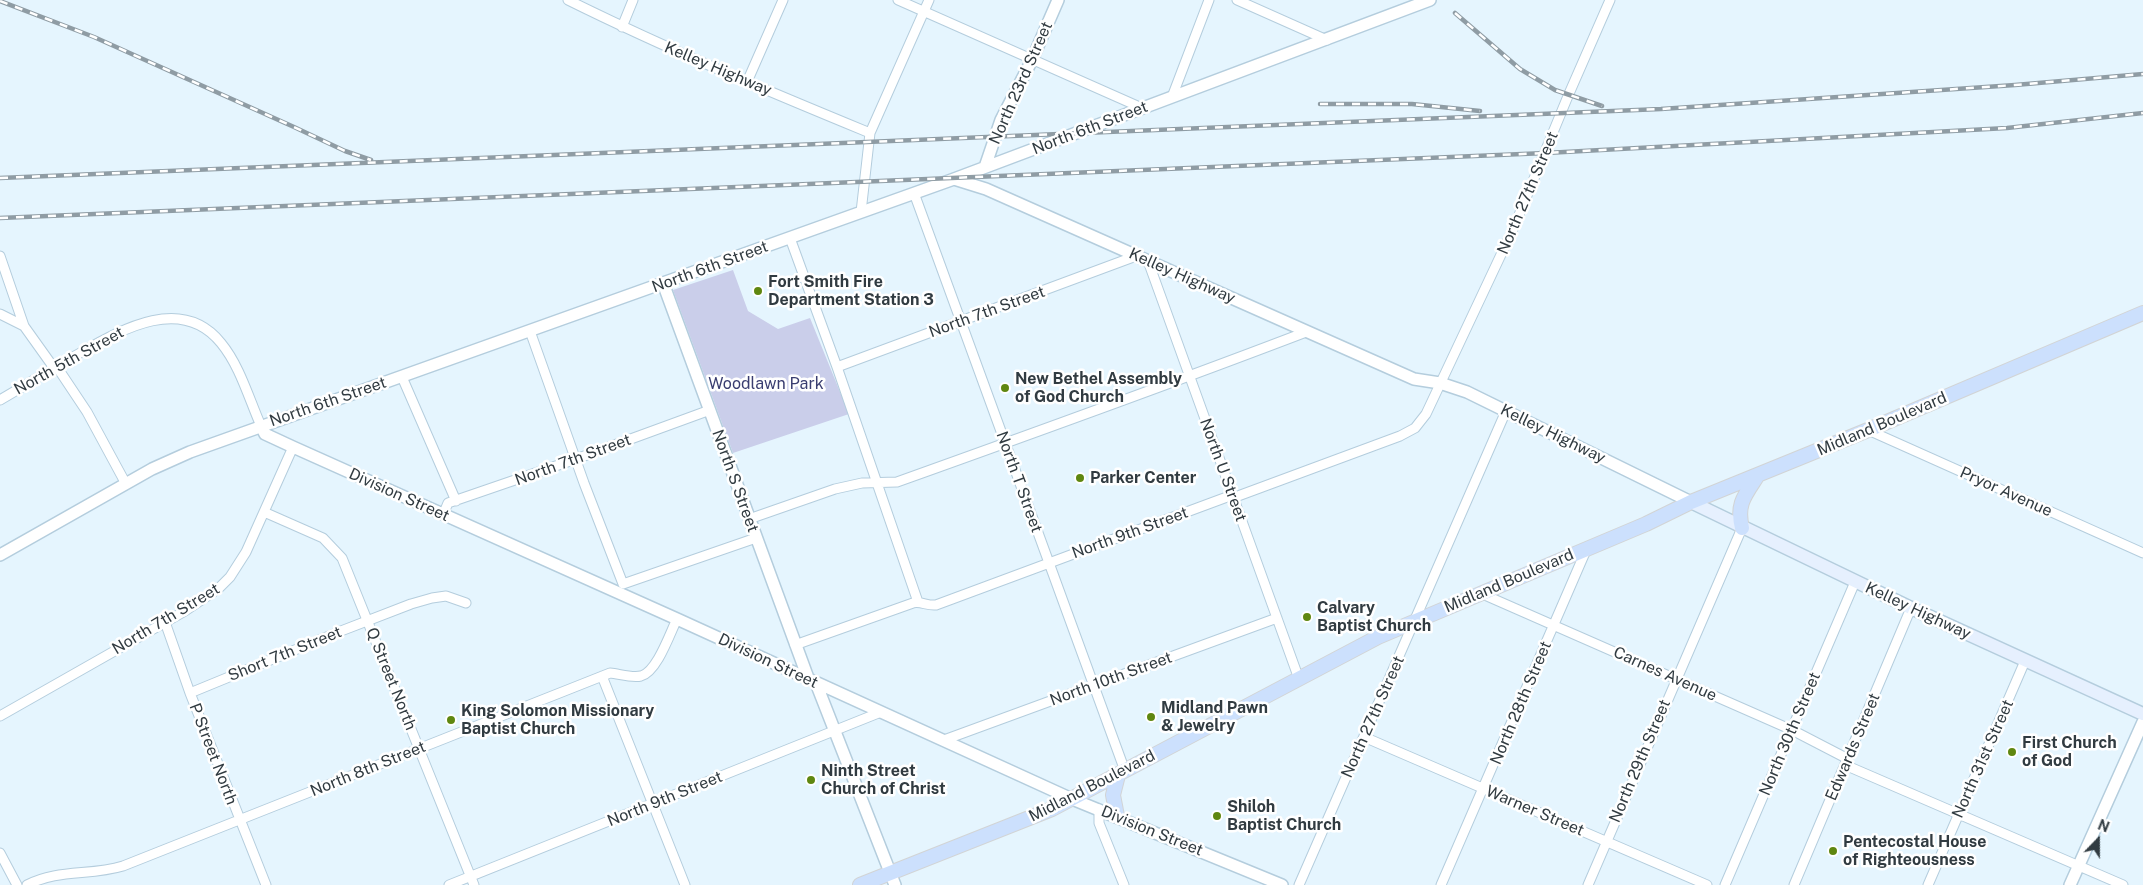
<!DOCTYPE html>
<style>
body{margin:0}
#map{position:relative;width:2143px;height:885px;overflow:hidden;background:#e5f5fe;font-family:"Public Sans",sans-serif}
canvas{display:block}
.north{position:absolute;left:2073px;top:815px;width:50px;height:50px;-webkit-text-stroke:4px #fff;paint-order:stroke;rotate:22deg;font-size:14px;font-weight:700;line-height:20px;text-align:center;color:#313b41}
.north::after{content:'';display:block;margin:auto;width:18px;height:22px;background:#313b41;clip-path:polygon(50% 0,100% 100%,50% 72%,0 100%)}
</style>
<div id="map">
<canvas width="2143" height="885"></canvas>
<div class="north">N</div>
</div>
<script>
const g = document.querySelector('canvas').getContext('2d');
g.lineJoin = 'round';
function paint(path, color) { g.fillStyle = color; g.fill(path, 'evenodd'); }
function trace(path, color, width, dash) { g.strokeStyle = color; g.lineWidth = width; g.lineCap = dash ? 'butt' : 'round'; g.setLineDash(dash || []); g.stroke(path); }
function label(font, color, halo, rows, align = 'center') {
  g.font = font + ' "Public Sans",sans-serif'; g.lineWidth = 5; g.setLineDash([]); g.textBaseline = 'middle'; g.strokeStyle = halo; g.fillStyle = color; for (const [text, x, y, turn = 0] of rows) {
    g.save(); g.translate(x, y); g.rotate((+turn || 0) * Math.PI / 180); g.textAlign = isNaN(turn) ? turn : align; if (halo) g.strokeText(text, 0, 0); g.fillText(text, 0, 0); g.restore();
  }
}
const green = new Path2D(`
 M733 270 748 311 778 329 810 318 849 414 733 453 673 290Z`);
const minor = new Path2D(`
 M568 0C667 49 768 91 870 133
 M898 0 1142 108
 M1237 0 1327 40
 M622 27 633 0
 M747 82 783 0
 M1172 97 1209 0
 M914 193 1125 771
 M861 212 870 133 929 0
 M790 238 837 367 918 602
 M0 256 24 326 54 368
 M1148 261 1299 679
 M0 314 24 326
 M530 331 584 483 623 584
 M57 367 87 412 126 484
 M837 367 1136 256
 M402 377 456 501
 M0 400C24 386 49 371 73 357 116 333 180 292 221 343 240 366 249 399 261 426
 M1868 430 2143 553
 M264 512 323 538 342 558 474 885
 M443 515 448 503 576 459 710 410
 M749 519 835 489 862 483 897 482C1034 433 1170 384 1306 332
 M623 584 756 538
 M1480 593 1792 730 1848 759
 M165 622 190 693 266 885
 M795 645 913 603C921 601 927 606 936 605L1227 497 1238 496 1400 436 1415 428 1426 414 1514 227 1568 96 1610 0
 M602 676 685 885
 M190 693 341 631 411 604 432 598 446 596 466 603
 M0 716 185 611 218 589 230 577 246 552 293 447
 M1364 737 1707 885
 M944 740 1277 618
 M1845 765 2123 885
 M1099 809V823L1124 885
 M0 853 17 885
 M27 885C58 869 90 876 123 866L610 673C620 674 631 678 641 676 657 672 670 633 677 619
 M449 885 881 712
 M1299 885 1506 411
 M1441 885 1587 548
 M1588 885 1742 528
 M1725 885 1855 582
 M1794 885 1911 608
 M1928 885 2025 661`);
const tertiary = new Path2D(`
 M985 167 1001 120 1032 60 1058 0
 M954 179 986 189 1414 379 1440 383 1467 392 1691 502
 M663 283 808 678
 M261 426 265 434 293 447 677 619 1072 799 1282 885
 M0 555 152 469 190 452 954 179 1430 0
 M816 683 895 885
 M2070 885 2143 722`);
const secondary = new Path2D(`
 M1691 502 1911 608 2143 714`);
const primary = new Path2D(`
 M1742 528C1736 504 1745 495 1758 475
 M1117 816 1113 795 1118 775
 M860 885 1052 809 1378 637 1646 524 1691 502 1868 430 2143 313`);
const rail = new Path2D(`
 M0 1 94 37 294 127 345 151 371 160
 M1455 13 1520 69 1555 90 1602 106
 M1320 104H1412L1480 111
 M0 178 1661 109 2015 85 2143 74
 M0 218 1546 153 2007 128 2143 113`);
const markers = [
 [758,291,5,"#5f8710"],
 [1005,388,5,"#5f8710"],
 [1080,478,5,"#5f8710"],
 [1307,617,5,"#5f8710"],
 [1151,717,5,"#5f8710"],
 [451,720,5,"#5f8710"],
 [2012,752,5,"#5f8710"],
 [811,780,5,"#5f8710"],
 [1217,816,5,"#5f8710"],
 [1833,851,5,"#5f8710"]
];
const streetNames = [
 ["Kelley Highway",718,69,23],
 ["North 23rd Street",1021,83,-66],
 ["North 6th Street",1090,128,-21],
 ["North 27th Street",1528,193,-67],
 ["North 6th Street",710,267,-20],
 ["Kelley Highway",1182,276,24],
 ["North 7th Street",987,312,-20],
 ["North 5th Street",69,361,-29],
 ["North 6th Street",328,402,-19],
 ["Midland Boulevard",1882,424,-23],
 ["Kelley Highway",1553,434,26],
 ["North 7th Street",573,460,-20],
 ["North U Street",1223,470,70],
 ["North S Street",735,481,70],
 ["North T Street",1019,482,70],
 ["Pryor Avenue",2006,492,24],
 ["Division Street",399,495,24],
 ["North 9th Street",1130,533,-20],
 ["Midland Boulevard",1509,581,-23],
 ["Kelley Highway",1918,611,25],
 ["North 7th Street",166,619,-31],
 ["Short 7th Street",285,654,-22],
 ["Division Street",768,661,25],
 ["Carnes Avenue",1665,674,24],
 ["Q Street North",391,679,68],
 ["North 10th Street",1111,679,-20],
 ["North 28th Street",1521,703,-67],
 ["North 27th Street",1373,717,-66],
 ["North 30th Street",1790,734,-67],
 ["Edwards Street",1853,747,-67],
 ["P Street North",213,754,69],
 ["North 31st Street",1983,759,-66],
 ["North 29th Street",1640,761,-67],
 ["North 8th Street",368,769,-22],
 ["Midland Boulevard",1092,786,-27],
 ["North 9th Street",665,799,-22],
 ["Warner Street",1535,811,23],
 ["Division Street",1152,831,22]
];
const poiNames = [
 ["Fort Smith Fire",768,282],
 ["Department Station 3",768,300],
 ["New Bethel Assembly",1015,379],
 ["of God Church",1015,397],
 ["Parker Center",1090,478],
 ["Calvary",1317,608],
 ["Baptist Church",1317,626],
 ["Midland Pawn",1161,708],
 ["& Jewelry",1161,726],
 ["King Solomon Missionary",461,711],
 ["Baptist Church",461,729],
 ["First Church",2022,743],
 ["of God",2022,761],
 ["Ninth Street",821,771],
 ["Church of Christ",821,789],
 ["Shiloh",1227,807],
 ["Baptist Church",1227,825],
 ["Pentecostal House",1843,842],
 ["of Righteousness",1843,860]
];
const parkNames = [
 ["Woodlawn Park",766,384]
];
paint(green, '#caceea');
trace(minor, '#b4cddd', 11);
trace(tertiary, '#b4cddd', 14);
trace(secondary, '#b4cddd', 15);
trace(primary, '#d2d4d5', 16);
trace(minor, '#fff', 9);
trace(tertiary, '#fff', 11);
trace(secondary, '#e6f0fe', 12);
trace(primary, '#cce0fd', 14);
trace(rail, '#8f9ca4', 4.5);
trace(rail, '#fff', 2.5, [8]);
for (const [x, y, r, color] of markers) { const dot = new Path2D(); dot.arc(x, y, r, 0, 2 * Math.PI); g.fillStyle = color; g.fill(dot); trace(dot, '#fff', 2); }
label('16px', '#313b41', '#fff', streetNames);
label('bold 16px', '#313b41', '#fff', poiNames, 'left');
label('16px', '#393d70', '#fff', parkNames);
</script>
